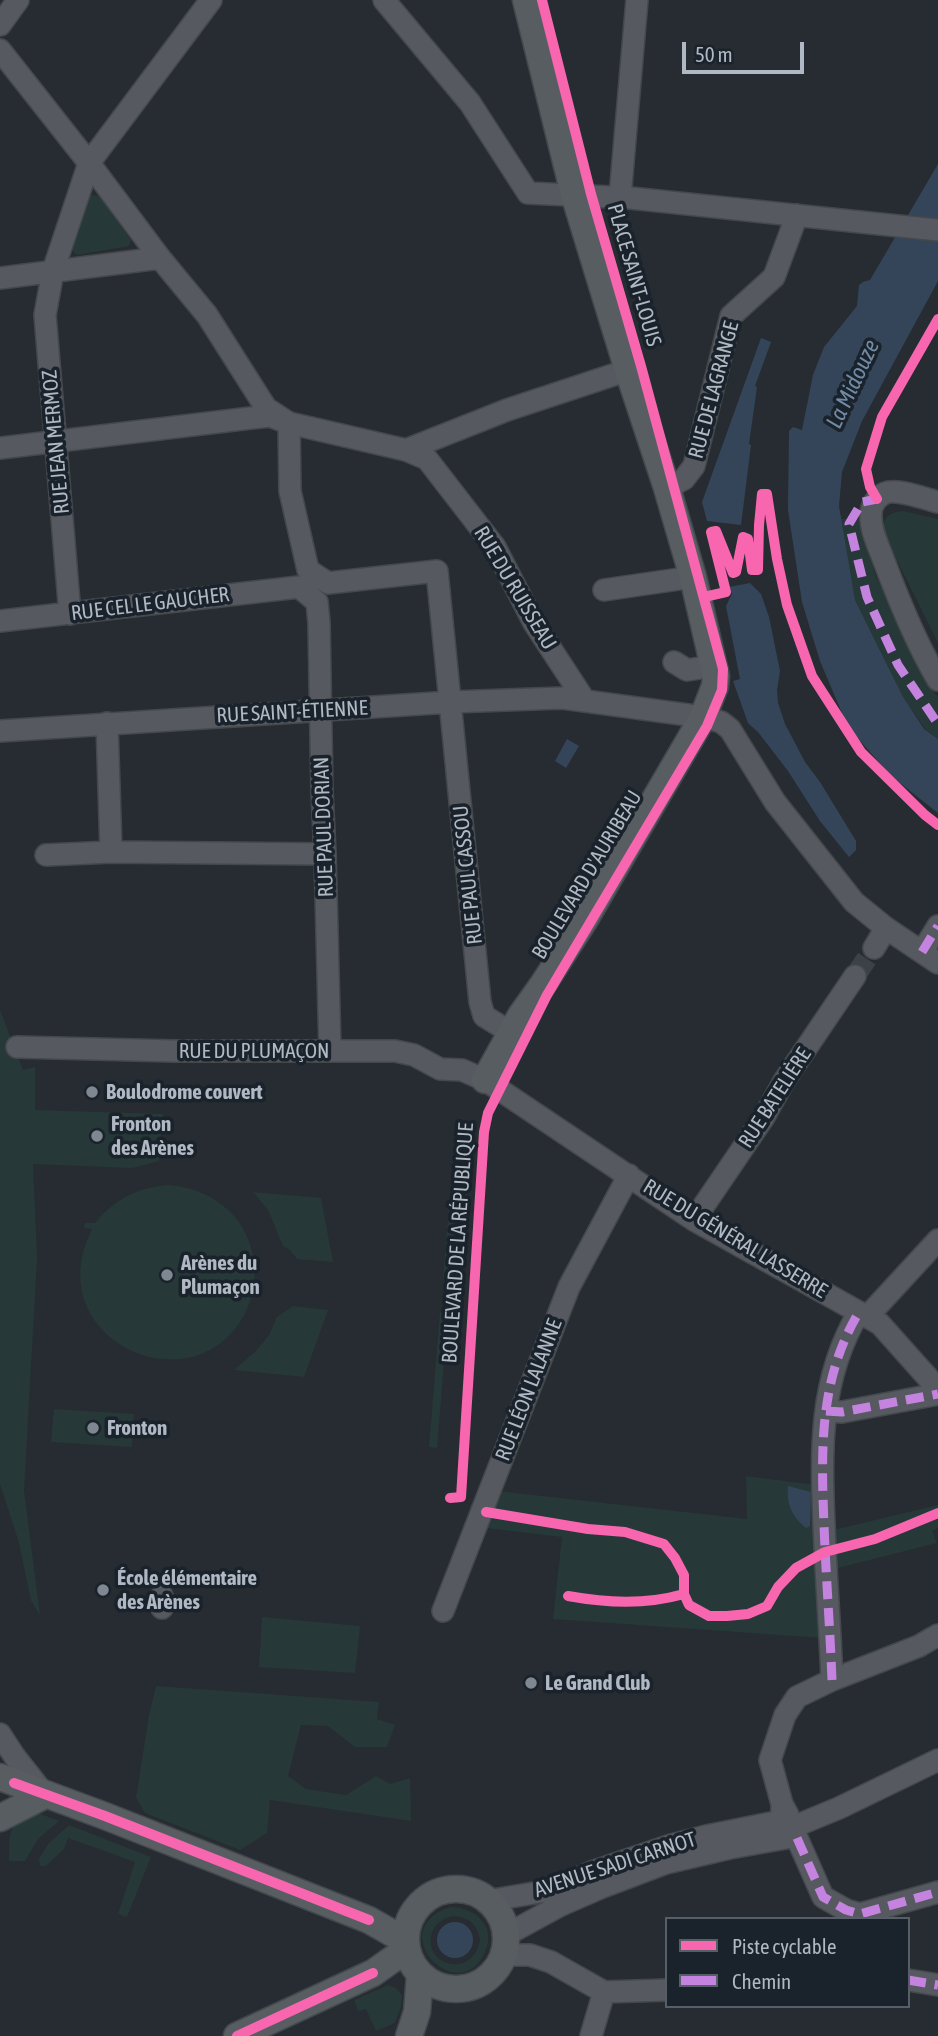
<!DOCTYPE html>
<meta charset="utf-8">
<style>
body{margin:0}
#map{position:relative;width:938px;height:2036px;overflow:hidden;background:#262c31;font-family:"Asap Condensed",sans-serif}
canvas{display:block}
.legend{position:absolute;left:665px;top:1917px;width:245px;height:91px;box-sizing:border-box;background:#1a222b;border:2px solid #565e68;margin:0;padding:9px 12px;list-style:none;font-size:21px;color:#afb8c3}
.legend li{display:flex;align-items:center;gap:14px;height:35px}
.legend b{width:35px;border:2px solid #565e68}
.scale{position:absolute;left:682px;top:42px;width:122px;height:32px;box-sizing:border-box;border:4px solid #afb8c3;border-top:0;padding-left:9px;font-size:21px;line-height:24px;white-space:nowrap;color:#afb8c3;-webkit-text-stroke:5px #1a222b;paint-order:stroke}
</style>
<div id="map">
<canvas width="938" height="2036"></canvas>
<ul class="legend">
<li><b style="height:9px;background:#f766af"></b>Piste cyclable</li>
<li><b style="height:9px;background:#c483df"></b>Chemin</li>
</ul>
<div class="scale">50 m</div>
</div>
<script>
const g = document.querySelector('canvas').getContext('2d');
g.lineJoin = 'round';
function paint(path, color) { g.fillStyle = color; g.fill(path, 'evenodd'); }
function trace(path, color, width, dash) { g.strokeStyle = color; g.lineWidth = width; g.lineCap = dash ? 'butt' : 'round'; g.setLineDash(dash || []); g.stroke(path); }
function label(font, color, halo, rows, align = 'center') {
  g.font = font + ' "Asap Condensed",sans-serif'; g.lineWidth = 7; g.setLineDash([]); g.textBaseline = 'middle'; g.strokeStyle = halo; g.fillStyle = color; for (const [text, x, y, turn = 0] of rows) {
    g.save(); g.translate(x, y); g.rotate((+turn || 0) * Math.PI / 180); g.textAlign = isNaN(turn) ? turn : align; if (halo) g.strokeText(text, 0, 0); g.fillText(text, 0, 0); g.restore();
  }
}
const green = new Path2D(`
 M90 195 99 196 131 240 129 246 77 255 71 249Z
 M903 511 938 519V643L885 536C882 520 885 513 903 511Z
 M840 519H860L876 577 892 608 916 663 930 688 938 697V739L925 729 902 695 855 600Z
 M0 1010 23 1070 35 1067V1110L163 1114 159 1161 132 1168 33 1164 37 1258 24 1491 40 1615 31 1601 19 1543 0 1484Z
 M169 1185C203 1188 235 1206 248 1239 257 1261 257 1285 248 1307 201 1414 35 1342 92 1229L84 1228 85 1223H95C115 1199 138 1187 169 1185Z
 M253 1192 321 1198 333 1262 297 1259 289 1249 283 1246 268 1210Z
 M450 1193 455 1194 457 1204 450 1279 443 1278Z
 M293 1306 328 1310 304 1377 234 1370 256 1351 269 1335 277 1317Z
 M440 1312 448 1313 437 1448 429 1447Z
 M54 1409 134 1414 132 1447 51 1442Z
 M746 1476 816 1485 823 1638 553 1619 562 1537 486 1528 498 1491 747 1519Z
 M938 1505V1528L932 1531 937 1543 834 1569 833 1530Z
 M262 1617 360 1626 355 1673 259 1667Z
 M156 1686 379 1702 377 1719 395 1725 387 1747H355L328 1726 301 1725 288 1776 306 1789 346 1795 376 1776 390 1784 410 1778 411 1821 270 1800 267 1833 240 1850 145 1813 136 1798 149 1715Z
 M33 1811 59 1821 38 1839 25 1861H9C10 1831 6 1829 33 1811Z
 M69 1825 151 1857 127 1917 118 1914 135 1862 68 1838 64 1849 46 1866H40L39 1859 48 1844Z
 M450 1907C475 1907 497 1926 485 1952 459 2010 381 1930 450 1907ZM453 1916C469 1917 477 1924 480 1939 474 1980 422 1966 432 1933 435 1923 444 1918 453 1916Z
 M388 1985 396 1988 402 1995 401 2006 395 2023 376 2031 366 2009 358 2011 354 2000Z`);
const water = new Path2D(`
 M938 164V281L862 421 842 472 839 506 855 600 902 695 924 729 938 739V813L891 776 848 727 820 661 802 602 788 510 789 431 793 427 802 430 813 375 824 347 857 306 859 285 863 282 870 280Z
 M761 338 771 342 755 386 757 387 749 444 751 445 741 525 707 521 702 502Z
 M750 583 761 594 769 617 780 671 777 690 778 703 785 724 805 762 820 782 856 841V850L849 857 820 821 788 771 758 732 748 723 733 681 740 679 726 606 732 594 729 587Z
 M567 739 579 746 566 768 555 761Z
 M788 1486 811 1492 810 1526 806 1528C792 1517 786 1504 788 1486Z
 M437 1940a18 18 0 1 1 36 0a18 18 0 1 1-36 0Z`);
const minorTunnel = new Path2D(`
 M855 976 874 948`);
const minor = new Path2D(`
 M384 0 470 103 528 193 630 198 938 230
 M0 25 18 0
 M0 50 89 163 160 258 207 315 266 408 289 423 406 450 427 459 495 547 534 623 585 701 703 717 721 722 730 729 775 802 854 902 886 928 938 963
 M620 197 637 0
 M0 278 160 258
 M289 423 290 491 308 570
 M0 448 251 418 270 416 283 421
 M406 450 507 410 628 370
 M667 488 684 479 694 466 731 316 774 277 797 215
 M938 502C925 499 897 488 885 493 877 497 871 505 871 514 870 530 879 547 884 561 899 601 916 643 938 680
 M308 570 328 583 437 571 480 1002 484 1016 510 1032
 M604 590 693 577
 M317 602 319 623 322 792 325 854 330 1051
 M70 614 45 315 53 271 89 163 211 0
 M0 621 299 587 317 602
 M674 662 687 670 714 666
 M107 723 111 852
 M0 731 451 702 562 698 585 701
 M46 855 111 852 325 854
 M874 948 886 928
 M922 952 938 926
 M17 1047 173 1051H395L414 1055 440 1069 462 1070 485 1080 694 1220 880 1324 938 1389
 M694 1220 764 1117 784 1081 855 976
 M867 1317 938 1240
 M826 1411 842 1412 938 1394
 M162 1608V1596
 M443 1611 569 1287 629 1175
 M832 1680C830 1628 826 1577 824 1525 821 1449 819 1379 859 1312
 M0 1734 15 1757 45 1795
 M788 1815 782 1804 770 1760 785 1715 797 1697 832 1680 919 1646 938 1635
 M797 1838 823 1897 846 1910 860 1914 938 1892
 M487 1901 552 1890 594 1871 671 1845 706 1836 776 1822 782 1816V1804
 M506 1935 561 1905 600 1888 666 1863 730 1848 786 1838 798 1825 839 1808 938 1760
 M504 1955H530L551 1962 604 1992 667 1990
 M908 1980 938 1985
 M591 2036 604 1992`);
const major = new Path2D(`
 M485 1080 520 1017 542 986 584 921 703 717 715 686 716 676 693 577 667 488 628 370 574 194 526 0
 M0 1777 105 1816 369 1920 406 1941
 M0 1818 45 1795
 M406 1939a50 50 0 1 1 100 0a50 50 0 1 1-100 0Z
 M237 2036 373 1973 407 1949
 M409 2036 417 2012 420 1975`);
const quiet = new Path2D(`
 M875 496 877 499 862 502 849 524 867 597 898 665 938 724
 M922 952 938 926
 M826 1411 842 1412 938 1394
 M162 1608V1596
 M832 1680C830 1628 826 1577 824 1525 821 1449 819 1379 859 1312
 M797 1838 823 1897 846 1910 860 1914 938 1892
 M908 1980 938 1985`);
const cycleway = new Path2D(`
 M877 499 870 487 866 469 882 417 938 319
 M704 597 726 592 711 532 716 531 733 573 736 572 743 537 748 539 752 570H758L759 525 762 494H767L777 559 787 605 812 676 861 752 925 815 938 825
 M450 1498 461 1497 484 1132 488 1113 547 995 707 726 722 690 723 669 641 366 591 194 542 0
 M486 1512 588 1529 625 1532 664 1544 675 1558 684 1575V1594L689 1605 709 1616H727L748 1614 767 1606 778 1587 796 1568 825 1552 875 1539 938 1513
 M568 1596C607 1603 645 1605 684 1594
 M14 1783 105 1816 369 1920
 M237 2036 373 1973`);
const markers = [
 [92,1092,7,"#7f8790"],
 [97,1136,7,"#7f8790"],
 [167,1275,7,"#7f8790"],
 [93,1428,7,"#7f8790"],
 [103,1590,7,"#7f8790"],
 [531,1683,7,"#7f8790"]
];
const streetNames = [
 ["PLACE SAINT-LOUIS",634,275,74],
 ["RUE DE LAGRANGE",714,390,-75],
 ["RUE JEAN MERMOZ",56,442,-95],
 ["RUE DU RUISSEAU",515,588,59],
 ["RUE CEL LE GAUCHER",150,604,-7],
 ["RUE SAINT-ÉTIENNE",292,712,-3],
 ["RUE PAUL DORIAN",324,827,-92],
 ["RUE PAUL CASSOU",468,875,-96],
 ["BOULEVARD D'AURIBEAU",587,875,-59],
 ["RUE DU PLUMAÇON",254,1051],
 ["RUE BATELIÈRE",775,1098,-57],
 ["RUE DU GÉNÉRAL LASSERRE",735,1239,31],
 ["BOULEVARD DE LA RÉPUBLIQUE",458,1243,-86],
 ["RUE LÉON LALANNE",529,1390,-69],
 ["AVENUE SADI CARNOT",615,1865,-18]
];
const poiNames = [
 ["Boulodrome couvert",106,1092],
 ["Fronton",111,1124],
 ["des Arènes",111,1148],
 ["Arènes du",181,1263],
 ["Plumaçon",181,1287],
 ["Fronton",107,1428],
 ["École élémentaire",117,1578],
 ["des Arènes",117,1602],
 ["Le Grand Club",545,1683]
];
const waterNames = [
 ["La Midouze",853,384,-65]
];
paint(green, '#263838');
paint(water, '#354559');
trace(minorTunnel, '#3b4147', 21, [21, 10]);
trace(minor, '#44484c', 24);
trace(major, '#43484e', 29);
trace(minor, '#565a60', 21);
trace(major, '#585d62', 26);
trace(quiet, '#c483df', 9, [18, 9]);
trace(cycleway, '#f766af', 10);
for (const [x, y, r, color] of markers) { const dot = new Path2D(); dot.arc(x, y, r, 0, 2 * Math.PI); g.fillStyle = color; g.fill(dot); trace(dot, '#1a222b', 2.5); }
label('21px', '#afb8c3', '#1a222b', streetNames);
label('bold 21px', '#afb8c3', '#1a222b', poiNames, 'left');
label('italic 23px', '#718ba6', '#1a222b', waterNames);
</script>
